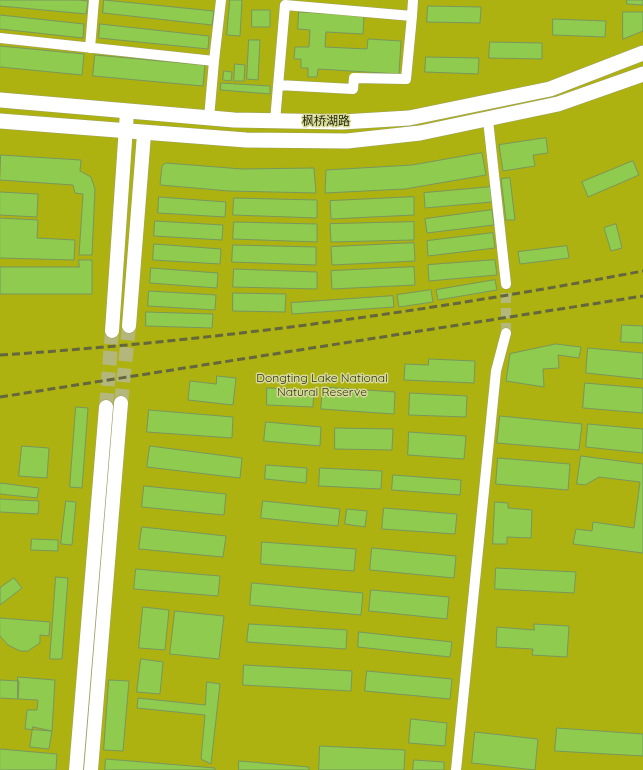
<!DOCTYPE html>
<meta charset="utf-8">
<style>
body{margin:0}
canvas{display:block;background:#d6da96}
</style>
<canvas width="643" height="770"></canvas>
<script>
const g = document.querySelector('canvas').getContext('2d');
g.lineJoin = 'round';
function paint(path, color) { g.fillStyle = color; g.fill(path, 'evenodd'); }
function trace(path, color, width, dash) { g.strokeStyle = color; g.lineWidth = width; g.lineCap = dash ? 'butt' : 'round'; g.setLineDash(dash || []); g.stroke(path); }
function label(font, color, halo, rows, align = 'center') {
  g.font = font + ' Quicksand,"Noto Sans SC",sans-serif'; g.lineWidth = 3; g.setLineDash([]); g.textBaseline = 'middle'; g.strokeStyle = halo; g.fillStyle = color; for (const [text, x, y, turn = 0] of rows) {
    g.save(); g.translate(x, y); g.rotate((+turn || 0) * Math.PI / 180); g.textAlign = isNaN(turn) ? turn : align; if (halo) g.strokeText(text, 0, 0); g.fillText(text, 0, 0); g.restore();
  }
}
const green = new Path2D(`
 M0 0H643V770H0Z`);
const building = new Path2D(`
 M0 0H79L88 1 86 14 0 6Z
 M104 0 214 11 212 25 103 13Z
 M230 0H242L240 36 227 35Z
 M627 0H643V5L627 4Z
 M428 6 481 7 480 23 427 22Z
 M252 10H270V27H252Z
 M299 12 364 15 363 34 326 32 325 47 367 49 368 39 401 41 399 74 318 69 317 77H308V68H301V59H294L295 47H309L310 30 298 29Z
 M623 12H643V31L623 39Z
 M0 15 84 24 83 38 0 29Z
 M553 19 606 21 605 37 553 35Z
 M100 24 209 36 208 49 99 38Z
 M249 40H260L258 80 247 79Z
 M490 42 542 43V59L489 58Z
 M0 46 84 54 82 75 0 67Z
 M95 55 205 65 203 86 93 76Z
 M426 57 479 58 478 74 425 72Z
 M235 64 245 65 244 81H234Z
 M224 71 232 72 231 81 223 80Z
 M221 83 270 86V94L221 90Z
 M546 138 548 153 533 155 535 166 503 171 499 145Z
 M482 153 486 175 405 189 325 193 326 170 412 165Z
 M1 155 81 160 80 171 91 177 95 189 92 255H79L83 194 75 193 73 185 0 180Z
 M633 161 639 175 588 197 582 182Z
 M166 163 242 169 314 168 316 193 229 191 160 185 162 166Z
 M510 178 515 220H506L501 179Z
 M491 187 492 202 425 208 424 193Z
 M0 192 38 194 37 217 0 215Z
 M159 197 226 202 225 217 158 213Z
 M414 197V215L331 219 330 201Z
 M234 198 317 200V218L233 215Z
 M492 210 494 225 427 233 425 219Z
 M0 218 38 220 37 238 75 240 74 260 0 258Z
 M155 221 223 225 222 240 154 236Z
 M234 222 317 224V242L233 239Z
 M414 222V240L331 242 330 224Z
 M616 224 622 248 611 251 604 228Z
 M493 233 495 248 428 256 427 241Z
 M414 243 415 261 332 265 331 247Z
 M154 244 221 249 220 264 153 260Z
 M233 245 316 247V265L232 262Z
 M567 246 569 258 520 264 518 252Z
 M79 260H92V294H0V267H79Z
 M495 260 497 275 429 281 428 265Z
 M414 267 415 285 332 289 331 271Z
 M151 268 218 273 217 288 150 283Z
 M234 269 317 272V289L233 287Z
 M495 280 497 290 438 300 436 290Z
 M431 290 433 302 399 307 397 295Z
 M149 291 216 295 215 310 148 306Z
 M233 293 286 294 285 312 233 311Z
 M393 296 394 307 292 314 291 303Z
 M146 312 213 314 212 328 146 326Z
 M622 325 643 326V343L621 342Z
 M556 344 581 347 579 358 558 355 559 368 543 369 544 387 506 381 510 354Z
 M588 348 643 353V379L586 373Z
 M429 359 475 361 474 383 404 380 405 364 428 365Z
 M217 376 236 378 233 405 188 400 190 381 216 384Z
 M585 383 643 388V413L583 408Z
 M323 387 395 392 394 414 321 409Z
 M267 388 314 390 313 407 267 405Z
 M410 393 467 396 466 417 409 415Z
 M76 407 88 408 82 488 70 487Z
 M149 410 233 417 232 438 147 432Z
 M500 416 582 424 579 450 497 443Z
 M266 422 321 427 320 446 264 441Z
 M588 424 643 429V453L586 447Z
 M335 428 393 429 392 450 335 449Z
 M409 432 466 436 464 459 408 455Z
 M22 446 49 448 47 478 19 476Z
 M150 446 242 458 240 478 147 467Z
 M581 456 643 464V553L573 544 576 529 592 531 593 522 634 528 640 482 599 477 585 485 577 484Z
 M498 458 570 464 568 490 496 484Z
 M266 465 307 468 306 483 265 479Z
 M320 468 382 471 381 489 319 486Z
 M393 475 461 480 460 495 392 490Z
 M0 483 39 488 37 498 0 494Z
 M144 486 226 494 224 515 142 507Z
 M0 499 39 501 38 514 0 512Z
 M66 501 76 502 72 545 61 544Z
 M263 501 340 509 338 526 261 518Z
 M495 502 508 503V508L532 510 531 538 507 537V544H493Z
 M384 508 457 514 455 534 382 529Z
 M347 509 367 511 365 527 345 524Z
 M142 527 226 536 223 557 139 549Z
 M32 539 58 540V551L31 550Z
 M262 542 356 549 354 571 261 564Z
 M372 548 456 556 454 578 370 570Z
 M496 568 576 572 574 593 495 589Z
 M136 569 220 576 218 596 134 589Z
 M56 577 68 578 62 659H50Z
 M14 578 22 588 0 605V588Z
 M252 583 363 593 361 615 250 605Z
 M371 590 449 597 447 619 369 611Z
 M143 607 169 610 165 650 139 648Z
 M175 611 224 616 219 659 170 654Z
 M0 618 50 622 49 636 40 635V643L28 651H20L8 645 0 636Z
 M249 624 347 630 346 649 247 642Z
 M534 624 569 626 567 657 532 655 533 649 496 647 497 627 534 630Z
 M359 632 452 642 450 657 358 647Z
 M141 659 163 662 160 694 137 692Z
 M244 665 352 671 351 691 243 685Z
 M367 671 452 679 450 699 365 691Z
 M18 677 55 680 52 731 25 729 27 710H37L38 700 18 699Z
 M0 680 19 681 18 699 0 698Z
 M109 680 129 681 123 751 104 750Z
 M207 682 220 684 211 764 201 759 205 715 137 708 138 698 205 705Z
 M411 719 447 723 445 746 409 743Z
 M33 727 52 731 49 749 30 747Z
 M557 728 643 734V756L555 751Z
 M475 732 538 739 535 770 472 763Z
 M320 746 405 750 404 770H319Z
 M0 749 57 754 56 770H0Z
 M106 759 215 768V770H105Z
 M414 760 444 762V770H413Z
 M239 761 309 767V770H239Z`);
const streetTunnel = new Path2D(`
 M506 333V284`);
const secondaryTunnel = new Path2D(`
 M121 403 129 326
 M106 407 112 331`);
const street = new Path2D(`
 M0 38 214 61 209 118
 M90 48 94 0
 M214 61 221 0
 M278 85 353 89 354 78 406 79 412 16
 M488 120 506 284
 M275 121 285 5 412 16 413 0
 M456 770 496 371 506 333`);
const secondary = new Path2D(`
 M129 326 144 134
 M112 331 127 112
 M76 770 106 407
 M91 770 121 403`);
const primary = new Path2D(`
 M0 100 234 120 342 122 409 118 550 89 643 53
 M0 121 246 140 347 141 420 133 558 104 643 74`);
const rail = new Path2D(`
 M0 355C216 341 431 311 643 271
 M0 397 643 296`);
const streetNames = [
 ["枫桥湖路",326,121]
];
const parkNames = [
 ["Dongting Lake National",322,378],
 ["Natural Reserve",322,392]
];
paint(green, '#aeb210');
paint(building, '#8ecb4e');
trace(building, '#78975e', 1);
trace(streetTunnel, '#b3b77b', 10, [10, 5]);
trace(secondaryTunnel, '#b3b77b', 14, [14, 7]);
trace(street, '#9ea160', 11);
trace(secondary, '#9ea160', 15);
trace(primary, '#9ea160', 16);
trace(street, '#fff', 10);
trace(secondary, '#fff', 14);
trace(primary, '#fff', 15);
trace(rail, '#64663d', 3, [8, 4]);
label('12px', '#28290e', '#d6da96', streetNames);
label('12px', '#31331a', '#d6da96', parkNames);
</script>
